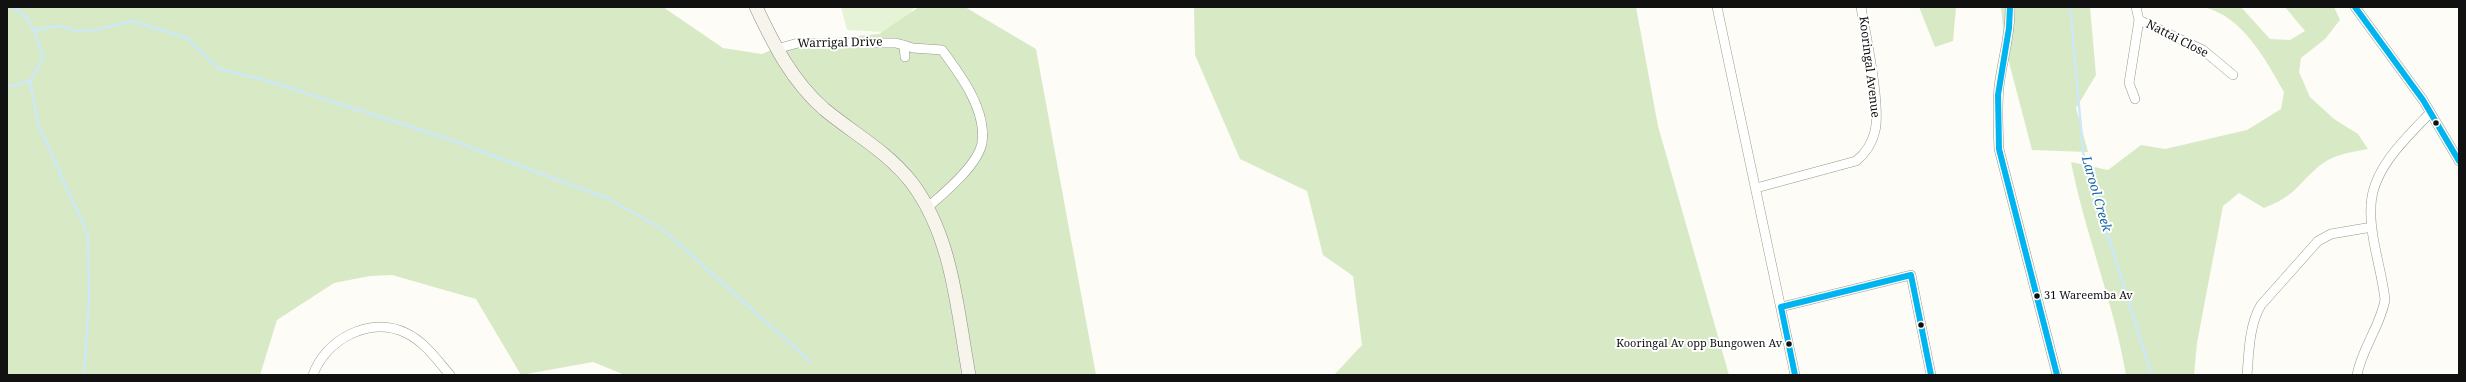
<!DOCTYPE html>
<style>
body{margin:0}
#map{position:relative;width:2466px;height:382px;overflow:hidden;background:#fdfcf7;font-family:"Noto Serif",serif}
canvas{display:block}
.frame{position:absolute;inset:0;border:8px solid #111;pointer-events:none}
</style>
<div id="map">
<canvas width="2466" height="382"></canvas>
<div class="frame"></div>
</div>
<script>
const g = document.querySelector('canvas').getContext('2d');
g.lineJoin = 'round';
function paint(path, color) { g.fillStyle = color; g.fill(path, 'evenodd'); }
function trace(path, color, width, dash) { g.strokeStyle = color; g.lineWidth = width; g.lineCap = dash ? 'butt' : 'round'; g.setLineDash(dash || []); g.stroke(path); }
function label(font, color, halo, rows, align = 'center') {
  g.font = font + ' "Noto Serif",serif'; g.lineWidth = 4; g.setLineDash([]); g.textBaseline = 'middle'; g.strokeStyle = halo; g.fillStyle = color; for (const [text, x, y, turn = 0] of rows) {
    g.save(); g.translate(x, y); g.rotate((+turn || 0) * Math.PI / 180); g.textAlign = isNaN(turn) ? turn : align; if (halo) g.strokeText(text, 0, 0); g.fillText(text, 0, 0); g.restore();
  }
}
const green = new Path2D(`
 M841 7H914L901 33 847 30Z`);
const forest = new Path2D(`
 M7 7H663L723 48 762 54 771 50 779 43 879 34 919 7H965L1036 49 1096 375H625L593 362 521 375 476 299 392 275 370 276 334 283 277 320 260 375H7Z
 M1194 7H1636L1658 126 1729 375H1334L1362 345 1353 276 1323 255 1307 191 1240 159 1195 55Z
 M1919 7H1956L1953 41 1935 47Z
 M2001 7H2090L2096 75 2076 108 2088 152 2032 150 2005 47Z
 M2203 7H2241L2270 39 2290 40 2305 31 2285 7H2334L2340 20 2325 39 2301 58 2299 72 2310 97 2334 119 2358 134 2368 149C2351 152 2331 155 2318 167 2296 186 2295 196 2264 208L2239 193 2223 206 2197 343 2194 375H2126C2114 303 2085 234 2071 162L2108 170 2141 145 2165 149 2247 130 2281 109 2284 92C2265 59 2243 16 2203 7Z`);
const stream = new Path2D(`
 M2070 7 2084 161 2152 375
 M34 30 58 26 77 31 95 30 132 21 187 38 219 69 272 82 448 139 607 198 662 229 811 362
 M30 81 38 124 88 235 89 303 84 375
 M7 87 30 81 43 58C37 38 32 16 12 7`);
const street = new Path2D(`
 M1717 7 1795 375
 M2010 7C2011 35 2002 60 1999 87 1997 108 1998 128 1999 149L2057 375
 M2355 7 2423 100 2459 161
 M2139 20 2203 50 2233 75
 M904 45 905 57
 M776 49 798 43H896L913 48 942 50C960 74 987 110 982 143 978 165 944 193 927 208
 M2135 99 2129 83 2139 20 2136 7
 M1756 188 1856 161C1866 153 1872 144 1875 131 1881 105 1866 37 1861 7
 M1781 307 1911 275 1931 375
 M313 375C325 340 370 315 406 333 425 342 437 360 450 375
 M2247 375C2249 352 2249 325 2261 305L2318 241 2331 234 2372 227
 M2357 375C2362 348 2380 327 2385 300 2382 270 2369 236 2371 206 2372 169 2406 138 2430 113`);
const secondary = new Path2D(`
 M756 7C774 45 792 81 824 109 854 134 887 151 912 183 953 238 957 310 969 375`);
const bus1 = new Path2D(`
 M2010 7 2009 28 1998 95 1999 149 2057 375
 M2355 7 2423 100 2459 161
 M1795 375 1781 307 1911 275 1931 375`);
const markers = [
 [2436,123,3.5,"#111"],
 [2037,296,3.5,"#111"],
 [1921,325,3.5,"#111"],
 [1789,344,3.5,"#111"]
];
const busNames = [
 ["31 Wareemba Av",2044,296],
 ["Kooringal Av opp Bungowen Av",1782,344,"right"]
];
const streetNames = [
 ["Nattai Close",2177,39,27],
 ["Warrigal Drive",840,43,-1],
 ["Kooringal Avenue",1869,67,83]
];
const waterNames = [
 ["Larool Creek",2096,194,74]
];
paint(green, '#e7f3d7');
paint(forest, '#d8eac5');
trace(stream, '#cde8f7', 2.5);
trace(street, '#979795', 10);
trace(secondary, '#8e8d8b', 14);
trace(street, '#fffffe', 9);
trace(secondary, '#f6f4eb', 13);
trace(bus1, '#00b5ef', 6);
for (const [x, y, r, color] of markers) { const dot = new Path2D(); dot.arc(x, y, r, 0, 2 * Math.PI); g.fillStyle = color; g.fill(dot); trace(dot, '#fff', 1.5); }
label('11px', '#111', '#fff', busNames, 'left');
label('12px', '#111', '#fff', streetNames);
label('italic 13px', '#1768a6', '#fff', waterNames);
</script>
